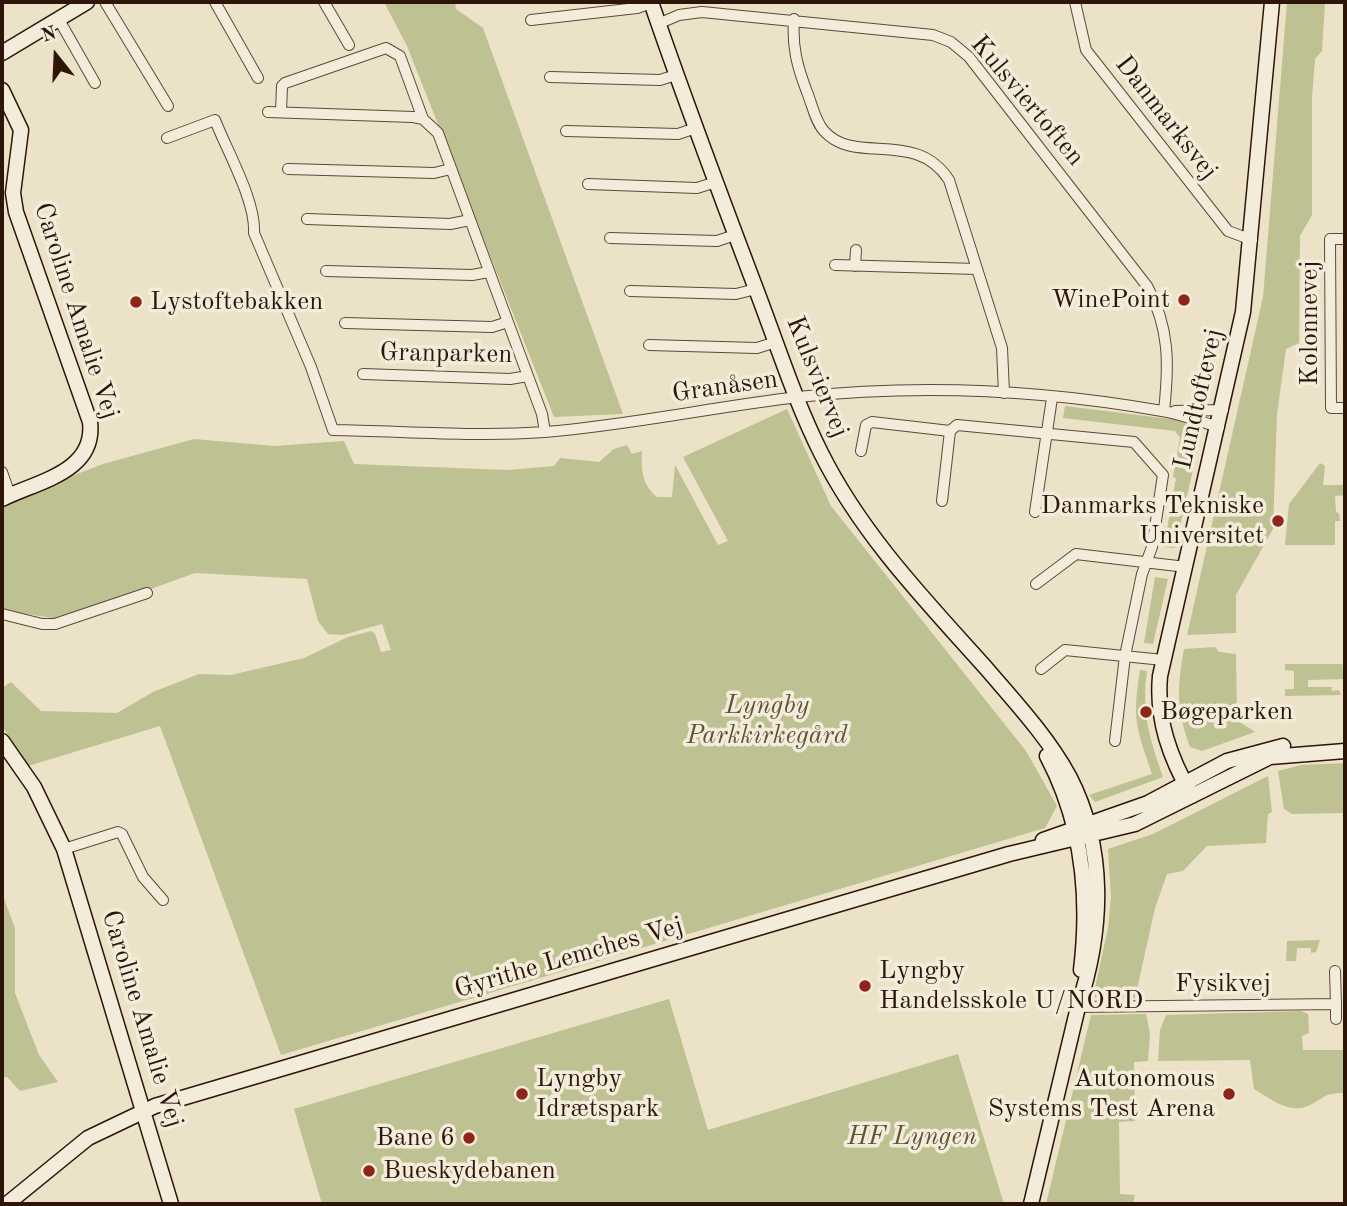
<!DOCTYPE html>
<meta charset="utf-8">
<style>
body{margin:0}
#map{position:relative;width:1347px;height:1206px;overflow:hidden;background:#ece2c7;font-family:"Old Standard TT",serif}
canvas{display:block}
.frame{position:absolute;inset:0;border:4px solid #2e1509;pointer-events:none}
.north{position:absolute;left:21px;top:21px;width:70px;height:70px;-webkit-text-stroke:5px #f3ecdb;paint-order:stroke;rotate:342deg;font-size:19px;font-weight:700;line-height:28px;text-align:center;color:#2e1509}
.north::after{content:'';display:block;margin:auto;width:24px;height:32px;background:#2e1509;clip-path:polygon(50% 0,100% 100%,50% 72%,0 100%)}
</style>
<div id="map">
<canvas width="1347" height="1206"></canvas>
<div class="frame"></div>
<div class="north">N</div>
</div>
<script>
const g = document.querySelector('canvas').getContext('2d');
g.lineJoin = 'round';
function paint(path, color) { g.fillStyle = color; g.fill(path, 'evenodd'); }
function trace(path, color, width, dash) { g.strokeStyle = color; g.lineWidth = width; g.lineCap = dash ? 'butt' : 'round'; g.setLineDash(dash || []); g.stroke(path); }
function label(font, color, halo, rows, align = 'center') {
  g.font = font + ' "Old Standard TT",serif'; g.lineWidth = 7; g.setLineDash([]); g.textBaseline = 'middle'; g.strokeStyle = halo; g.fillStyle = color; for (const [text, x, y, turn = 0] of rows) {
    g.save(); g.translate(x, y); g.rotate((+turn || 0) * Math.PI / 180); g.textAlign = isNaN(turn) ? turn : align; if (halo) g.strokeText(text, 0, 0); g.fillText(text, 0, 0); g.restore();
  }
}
const green = new Path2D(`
 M384 2H455L456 9 483 28 623 414 554 417 407 46Z
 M1287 2H1325L1322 51 1315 59 1312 97V215L1300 236 1299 343 1286 349 1277 414 1273 529 1236 595V633L1187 635 1263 297Z
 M1065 406 1178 420 1202 431 1175 548 1164 547 1176 478 1173 477 1180 438 1175 431 1063 418Z
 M787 409 831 506 1026 751 1057 806 1045 828 281 1055 160 726 28 766 2 726V688L11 682 41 711 117 713 153 692 199 674 231 675 304 658 348 637 371 631 375 634 381 652 391 650 382 624 343 635 328 634 318 621 307 579 195 573 65 620 2 610V503L103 464 194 439 274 446 344 441 354 464 507 470 554 466 560 458 599 462 614 449 627 445 632 454 642 451C641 469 642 485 657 497H672L675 465 718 545 728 541 683 457Z
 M1320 463 1325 466 1323 485H1345V495L1335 496 1336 512 1339 513 1340 521H1335V545H1285L1289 504Z
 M1155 577 1168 579 1153 644 1144 643Z
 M1215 647 1219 652 1236 654 1237 720 1255 732 1202 751 1190 747C1176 708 1177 689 1184 649Z
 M1285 664H1342L1345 679 1308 680V687H1332L1331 691 1339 690 1341 695 1285 696V689H1294V671L1285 670Z
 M1140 670 1147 671C1141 711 1150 740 1163 777L1095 802 1089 795 1152 774C1136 728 1132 719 1140 670Z
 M1345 763V813L1292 814 1284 809 1278 771 1301 765Z
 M1268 776 1272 812 1268 814 1266 843 1207 846 1183 871 1167 874 1155 908 1135 998 1093 997 1108 928 1111 898 1108 849 1153 834Z
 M2 893 15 928V993L39 1055 58 1082 20 1091 7 1077 2 1078Z
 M1320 940 1316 952 1311 953V948H1297L1296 961H1286L1287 941Z
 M669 999 708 1130 958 1054 1004 1204H322L294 1109Z
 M1301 1011 1308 1014 1309 1033 1302 1036 1303 1050H1345V1093C1320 1093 1324 1100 1305 1107 1287 1113 1268 1097 1254 1089L1250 1060 1158 1061 1160 1030 1166 1015Z
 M1146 1014 1150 1033 1148 1061 1134 1062 1135 1121 1119 1122 1120 1194 1135 1195 1133 1204H1046L1091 1015Z`);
const street = new Path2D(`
 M105 2 168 106
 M215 2 258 78
 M324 2 349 45
 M1075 2 1086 50 1228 231 1252 240
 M58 18 95 83
 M794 19C792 47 797 66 807 92 812 104 815 121 824 131 855 166 915 128 949 180L1002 348 1004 393
 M531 20 637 8 651 3
 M658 24 679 15 702 12 933 35 951 42 969 57 1147 286C1170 328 1169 365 1164 411
 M550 77 660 80 676 75
 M268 112 413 117 423 119 438 133 542 414 545 432
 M281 112 282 86 285 83 386 48 400 56 423 119
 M566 131 678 134 696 128
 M167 138 215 120C227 151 256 201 254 233L311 367 333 430C404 431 475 437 545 432 630 425 713 407 798 397 918 384 1044 390 1162 411 1182 414 1200 422 1219 427
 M288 169 434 173 451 169
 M588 184 697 188 716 182
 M307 219 450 224 470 220
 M610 238 717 241 735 235
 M1345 239H1330L1331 408H1345
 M835 265 977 269
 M855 266 856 250
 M326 271 472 275 489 272
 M630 291 736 294 756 289
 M345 323 492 327 508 322
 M649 345 757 348 776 342
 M363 374 510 379 528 376
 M1175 411 1223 410
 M861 451 866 425 872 422 950 431 957 425 1134 442 1163 475 1152 547 1142 574 1125 656 1115 741
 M2 472 10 495
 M942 501 950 431
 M1035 512 1052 398
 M1036 584 1076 554 1186 567
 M2 614 42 624H55L147 593
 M1041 669 1065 650 1163 660
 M64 849 118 832 122 834 143 877 163 900
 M1336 1004V1019
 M1078 1007 1336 1004 1335 971`);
const secondary = new Path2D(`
 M651 2C684 98 720 194 756 289 777 344 795 401 821 453 862 535 925 600 986 668 1015 702 1047 736 1069 776 1107 849 1103 931 1078 1007L1031 1204
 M2 53 87 2
 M2 90 21 130 13 193 16 212 90 422C96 472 38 481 2 499
 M2 741 34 787 64 849 171 1204
 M1047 756C1082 822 1090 896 1081 970
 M1192 796C1170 758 1156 720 1160 676L1243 312 1272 2
 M1043 840 1148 803 1227 761 1283 746
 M7 1204 88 1138 155 1106 1009 854 1135 824 1270 757 1345 751`);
const markers = [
 [1184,300,7,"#8f2418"],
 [136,302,7,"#8f2418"],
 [1278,521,7,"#8f2418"],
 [1146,712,7,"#8f2418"],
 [865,986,7,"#8f2418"],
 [522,1094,7,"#8f2418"],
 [1229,1094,7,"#8f2418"],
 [469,1138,7,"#8f2418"],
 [369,1171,7,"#8f2418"]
];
const streetNames = [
 ["Kulsviertoften",1027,101,50],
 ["Danmarksvej",1166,118,52],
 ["Caroline Amalie Vej",76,311,72],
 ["Kolonnevej",1310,323,-90],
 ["Granparken",446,354,1],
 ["Kulsviervej",817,377,68],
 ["Granåsen",725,387,-8],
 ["Lundtoftevej",1199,399,-77],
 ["Gyrithe Lemches Vej",569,958,-16],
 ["Fysikvej",1223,984],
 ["Caroline Amalie Vej",142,1019,73]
];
const poiNames = [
 ["WinePoint",1170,300,"right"],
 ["Lystoftebakken",150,302],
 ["Danmarks Tekniske",1264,506,"right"],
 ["Universitet",1264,536,"right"],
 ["Bøgeparken",1160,712],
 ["Lyngby",879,971],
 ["Handelsskole U/NORD",879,1001],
 ["Lyngby",536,1079],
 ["Idrætspark",536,1109],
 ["Autonomous",1215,1079,"right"],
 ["Systems Test Arena",1215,1109,"right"],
 ["Bane 6",455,1138,"right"],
 ["Bueskydebanen",383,1171]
];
const parkNames = [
 ["Lyngby",767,706],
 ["Parkkirkegård",767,736],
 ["HF Lyngen",912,1137]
];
paint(green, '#bec191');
trace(street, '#5e4838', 12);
trace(secondary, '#2e1509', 17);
trace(street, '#f3ecdb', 10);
trace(secondary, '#f3ecdb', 14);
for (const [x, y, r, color] of markers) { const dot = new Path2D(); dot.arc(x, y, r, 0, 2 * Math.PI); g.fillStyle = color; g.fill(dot); trace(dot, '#f3ecdb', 2.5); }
label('26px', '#2e1509', '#f3ecdb', streetNames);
label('26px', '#2e1509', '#f3ecdb', poiNames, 'left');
label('italic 26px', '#605139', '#f3ecdb', parkNames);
</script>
